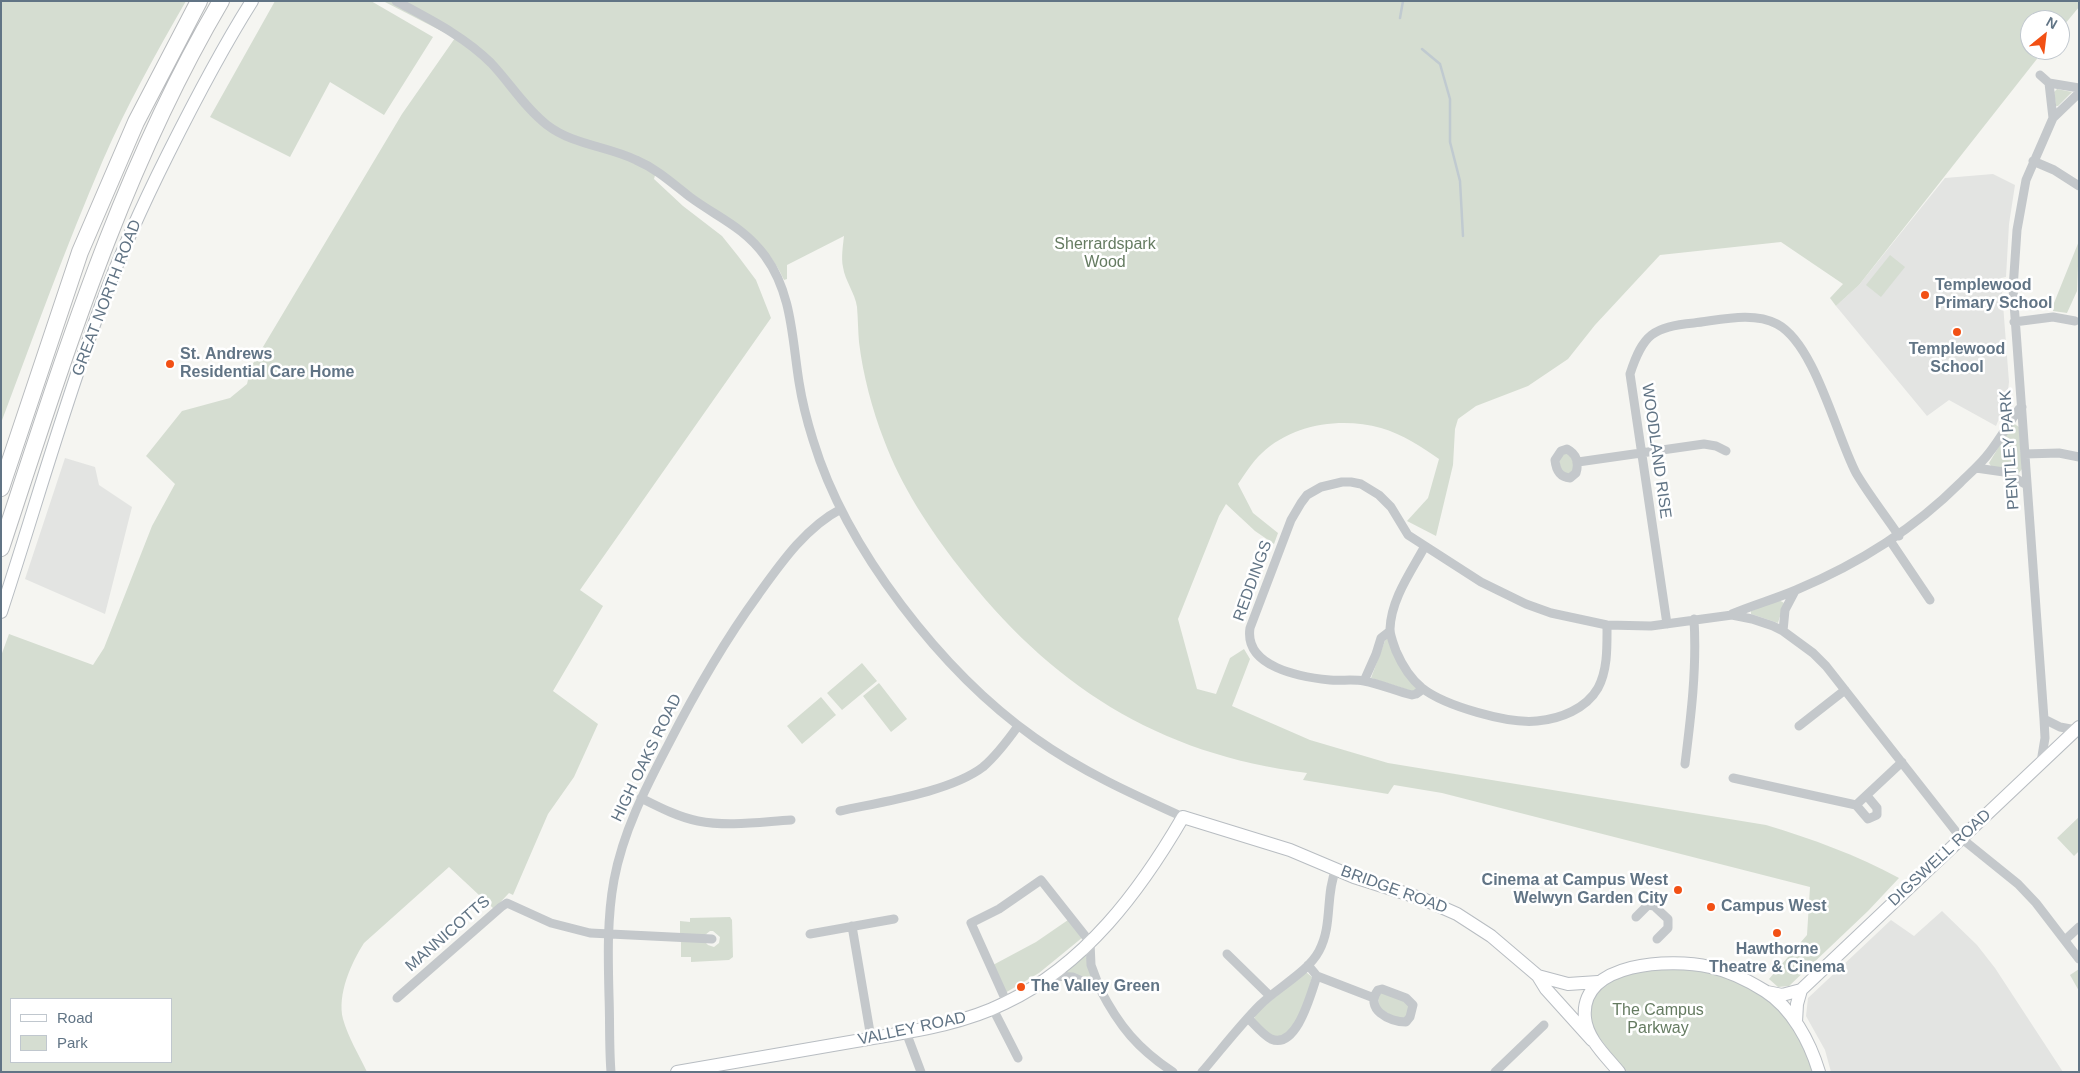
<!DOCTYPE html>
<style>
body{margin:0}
#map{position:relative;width:2080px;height:1073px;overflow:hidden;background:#f5f5f1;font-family:Arial,sans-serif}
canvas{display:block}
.frame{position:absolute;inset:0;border:2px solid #617485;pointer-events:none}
.legend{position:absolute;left:10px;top:998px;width:162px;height:65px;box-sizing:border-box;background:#fff;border:1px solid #c0c7ce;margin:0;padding:6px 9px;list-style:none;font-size:15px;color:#617485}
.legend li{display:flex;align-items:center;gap:10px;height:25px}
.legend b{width:25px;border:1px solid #c0c7ce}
.north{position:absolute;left:2020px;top:10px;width:50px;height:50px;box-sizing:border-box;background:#fff;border:1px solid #c0c7ce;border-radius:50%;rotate:29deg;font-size:14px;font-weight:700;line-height:20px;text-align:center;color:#617485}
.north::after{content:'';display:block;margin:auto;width:18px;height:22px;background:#f25014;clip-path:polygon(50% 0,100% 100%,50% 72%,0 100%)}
</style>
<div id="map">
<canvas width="2080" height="1073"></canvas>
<div class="frame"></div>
<ul class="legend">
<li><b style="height:6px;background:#fff"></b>Road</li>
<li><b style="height:14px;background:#d5ddd1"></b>Park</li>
</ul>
<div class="north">N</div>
</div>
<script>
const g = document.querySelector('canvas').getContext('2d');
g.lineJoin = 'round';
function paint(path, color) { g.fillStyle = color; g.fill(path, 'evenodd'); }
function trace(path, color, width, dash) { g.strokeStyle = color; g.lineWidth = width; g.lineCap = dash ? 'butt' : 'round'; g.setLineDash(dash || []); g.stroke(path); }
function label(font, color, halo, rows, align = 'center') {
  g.font = font + ' Arial,sans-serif'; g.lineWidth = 5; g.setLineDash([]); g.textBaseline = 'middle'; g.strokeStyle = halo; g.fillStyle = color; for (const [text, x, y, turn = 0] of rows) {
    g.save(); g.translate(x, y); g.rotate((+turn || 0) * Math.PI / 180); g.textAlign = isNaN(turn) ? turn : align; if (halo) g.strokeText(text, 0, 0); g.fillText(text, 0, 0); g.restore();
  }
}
const built = new Path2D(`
 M1993 174 2015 185 2009 224 2006 277 2001 278 2009 382 2007 399 1996 426 1949 400 1927 416 1836 306 1859 285 1945 178Z
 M65 458 95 467 99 485 132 507 105 614 25 579Z
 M1942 911 1977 945 1995 968 2063 1072H1831L1825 1050 1806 1016 1808 998 1891 920 1914 936Z`);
const green = new Path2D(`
 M1 1H186C156 53 127 105 103 160 66 246 34 335 1 423Z
 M275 1H371L433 37 384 115 330 82 290 157 210 117Z
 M383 1H2079V7L2060 30V20H2030V50H2044L1859 285 1836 306 1830 298 1843 284 1781 242 1660 255 1595 325 1568 359 1528 386 1476 406 1458 419 1455 429 1453 465 1436 536 1407 521 1428 498 1439 459C1422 447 1402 434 1381 428 1341 417 1293 424 1262 453 1252 462 1245 474 1238 484L1253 513 1278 533 1274 544 1255 531 1226 504 1219 516 1178 619 1197 689 1216 694 1230 658 1244 649 1250 659 1232 706 1310 740 1388 763 1766 825C1812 839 1857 855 1899 878L1868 911 1789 986 1778 987 1769 979 1807 935 1810 887 1442 793 1394 785 1388 794 1303 780 1307 773C1157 754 1050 685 959 567 929 528 901 486 884 440 872 409 863 375 859 342 858 331 858 319 857 307 855 293 845 281 843 267 841 258 843 245 844 236L787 265V279L784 280C764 236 732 222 695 197 682 188 670 177 657 168L654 179 683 206 722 236 738 256 756 280 771 318 580 590 603 606 553 691 598 724 574 777 548 814 513 895 509 893 494 909 449 867 364 943C351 963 337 995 343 1019 348 1037 359 1055 367 1072H1V656L9 634 93 665 104 648 152 526 175 484 146 456 182 411 230 398 247 384 251 367 402 114 455 38ZM11 999H171V1062H11Z
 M2057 89 2072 92 2058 106H2056L2054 92Z
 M2079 241 2077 291 2067 313 2053 311 2054 303Z
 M1890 255 1905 267 1881 297 1866 285Z
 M2013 423 2019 427 2022 469 2018 474 1991 466 1989 463Z
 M1569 452 1575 467 1570 475 1561 473 1559 458 1560 455Z
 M1779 600 1784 603 1778 623 1751 614V611Z
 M1386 638 1389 639 1417 688 1415 692 1371 678Z
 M862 663 877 681 842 710 827 693Z
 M879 683 907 719 891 732 863 696Z
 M821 697 836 715 802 744 787 726Z
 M2079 817V851L2074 856 2057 838Z
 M730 917 732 920 733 957 729 960 691 962V957H681V942L683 941H704L708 945 714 947 719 943 720 937 713 931H710L705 935 680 934V921L690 922V918Z
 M1068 920 1083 937 1039 973 1005 993 993 965 1036 942Z
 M1086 955 1092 978 1090 980 1065 973Z
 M1683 967 1738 980 1760 993 1774 1005 1794 1028 1814 1072H1626L1592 1028 1589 1005 1605 983 1638 971Z
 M2079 969V991L2070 975Z
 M1306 972 1312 977 1304 1007 1287 1036 1271 1037 1254 1019 1257 1012Z
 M1382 992 1400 997 1410 1005 1408 1017 1399 1020 1378 1007 1379 994Z`);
const stream = new Path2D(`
 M1400 18 1403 1
 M1422 49 1440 64 1450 99V142L1460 181 1463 236`);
const street = new Path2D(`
 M396 1C429 19 464 36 491 63 510 83 525 108 547 125 573 145 607 146 636 160 657 169 672 183 690 197 717 217 744 227 765 256 792 293 792 338 799 382 802 401 807 421 813 440 846 549 942 672 1035 738 1081 771 1132 794 1183 817
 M2040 75 2049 83 2053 118
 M2049 83 2079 88
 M2033 161 2054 170 2079 186
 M2014 322 2053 317 2075 321
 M1567 449C1577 454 1579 463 1576 473L1570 478C1559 477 1556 470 1555 460L1561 451Z
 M2025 454 2059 453 2079 457
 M1578 462 1704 444 1716 446 1726 451
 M1976 468 2004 472 2027 485
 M1891 542 1930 600
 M1425 546C1411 572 1391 599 1390 629 1390 636 1394 645 1396 651 1402 665 1410 678 1422 688 1445 706 1508 724 1537 721 1560 719 1586 709 1598 688 1608 669 1607 646 1607 625
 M1732 614C1753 605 1775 599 1796 590 1858 564 1912 531 1960 483 1970 473 1981 464 1989 453 2000 439 2009 423 2019 409L2022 407
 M1667 624 1630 374C1643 334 1653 327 1694 323 1720 320 1753 311 1777 324 1815 344 1836 435 1856 473 1869 495 1885 515 1899 536
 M1783 631 1785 610 1795 591
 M1364 681 1376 654 1381 638 1390 631
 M1423 689 1416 694 1412 695C1396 691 1380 684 1364 681 1353 679 1341 681 1330 680 1300 677 1244 667 1250 628L1291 520 1301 503 1307 495 1321 487 1342 482H1351L1361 484 1379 495 1391 507 1408 535 1481 582 1526 604 1551 613 1607 625 1651 626 1732 615 1752 619 1773 626 1783 631 1813 653 1826 666 1961 838 2018 884 2036 903 2079 959
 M2044 719 2060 727 2076 730
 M1799 726 1845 690
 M2041 762 2045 738 2044 719 2013 289 2017 230 2026 180 2053 118 2079 93
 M1685 764C1691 716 1697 668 1694 619
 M1733 778 1856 805 1902 762
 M641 798C659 807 678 817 698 821 728 827 760 822 791 820
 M1856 805 1868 819 1877 815V808L1867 796
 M840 811C881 802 950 792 983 767 997 755 1008 740 1018 726
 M1636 917 1648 905 1654 906 1668 919V928L1657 939
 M852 926 871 1038
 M810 934 894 919
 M2065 940 2079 927
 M1227 954 1270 996
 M1308 965 1317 976 1374 998
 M1100 989C1119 1026 1138 1049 1173 1072
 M1382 989 1406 998 1413 1005 1410 1017 1406 1022C1389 1022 1364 1009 1378 990Z
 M397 998 501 907 507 903 551 923 590 933 712 939
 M1007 1003 971 923 999 909 1041 880 1090 942 1091 965 1100 989 1073 977 1050 976
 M993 1009 1018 1058
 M1248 1018C1255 1025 1263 1035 1271 1039 1297 1050 1311 993 1317 976
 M906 1032 921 1072
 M611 1072C609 1047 610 1021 609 996 608 957 607 918 614 880 623 832 645 789 667 747 694 694 723 643 758 595 781 563 806 527 841 509
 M1202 1072C1221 1050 1239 1026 1260 1005 1277 988 1308 972 1319 951 1333 925 1325 895 1336 869
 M1495 1072 1544 1025`);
const secondary = new Path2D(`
 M1 612C35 509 64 404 102 303 121 252 144 202 168 154 194 102 221 50 252 1
 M1538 976 1568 984 1598 982
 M1767 992 1782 995 1801 990 2079 727
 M1796 1022 1797 1004 1801 990
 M677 1072C737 1062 796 1051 856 1041 906 1032 959 1026 1005 1003 1085 965 1140 891 1183 817L1290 850 1354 877 1423 899 1457 914 1491 936 1538 976 1546 989 1592 1040
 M1619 1072C1606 1056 1587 1039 1585 1018 1579 961 1673 958 1710 967 1729 971 1749 981 1765 991 1792 1008 1810 1042 1819 1072`);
const highway = new Path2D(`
 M1 488 80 252 136 122 199 1
 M1 548C63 361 120 172 221 1`);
const markers = [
 [1925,295,5,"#f25014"],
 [1957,332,5,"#f25014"],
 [170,364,5,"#f25014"],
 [1678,890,5,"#f25014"],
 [1711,907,5,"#f25014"],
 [1777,933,5,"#f25014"],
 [1021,987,5,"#f25014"]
];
const parkNames = [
 ["Sherrardspark",1105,245],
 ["Wood",1105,263],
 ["The Campus",1658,1011],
 ["Parkway",1658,1029]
];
const poiNames = [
 ["Templewood",1935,286],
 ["Primary School",1935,304],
 ["Templewood",1957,350,"center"],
 ["School",1957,368,"center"],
 ["St. Andrews",180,355],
 ["Residential Care Home",180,373],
 ["Cinema at Campus West",1668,881,"right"],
 ["Welwyn Garden City",1668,899,"right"],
 ["Campus West",1721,907],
 ["Hawthorne",1777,950,"center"],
 ["Theatre & Cinema",1777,968,"center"],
 ["The Valley Green",1031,987]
];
const streetNames = [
 ["GREAT NORTH ROAD",107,298,-69],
 ["PENTLEY PARK",2010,450,-94],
 ["WOODLAND RISE",1656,451,82],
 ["REDDINGS",1253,581,-70],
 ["HIGH OAKS ROAD",647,758,-64],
 ["DIGSWELL ROAD",1940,858,-43],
 ["BRIDGE ROAD",1394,890,20],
 ["MANNICOTTS",448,934,-41],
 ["VALLEY ROAD",912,1029,-12]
];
paint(built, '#e3e4e2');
paint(green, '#d5ddd1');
trace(stream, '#c0cad0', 2.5);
trace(secondary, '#b8bdc2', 14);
trace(highway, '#b8bbbe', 18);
trace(street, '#c4c8cb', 9);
trace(secondary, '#fff', 12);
trace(highway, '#fff', 16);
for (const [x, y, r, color] of markers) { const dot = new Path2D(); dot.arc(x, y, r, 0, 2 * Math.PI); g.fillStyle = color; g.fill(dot); trace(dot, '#fff', 2); }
label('16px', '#657b61', '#fff', parkNames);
label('bold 16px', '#617485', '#fff', poiNames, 'left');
label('16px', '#617485', '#fff', streetNames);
</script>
